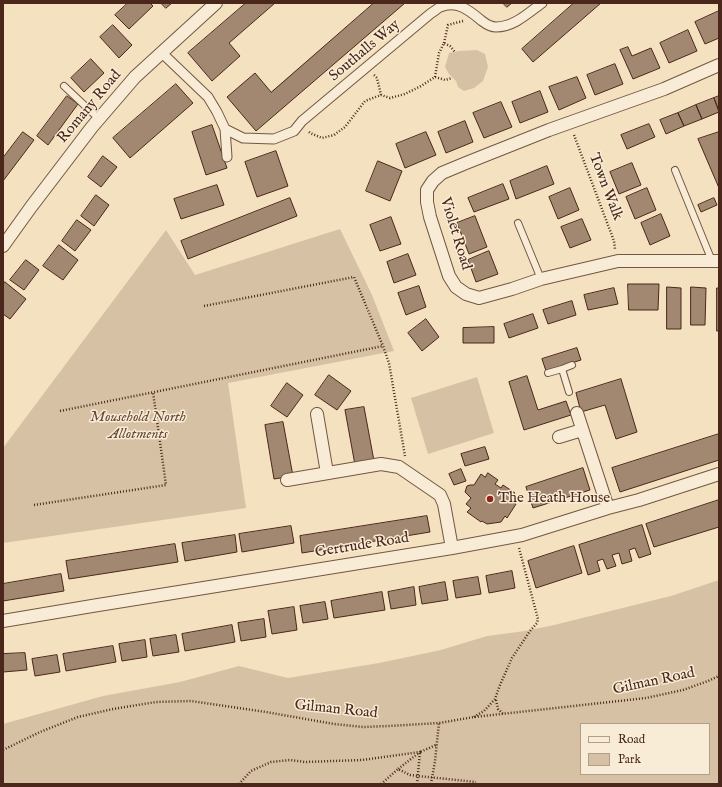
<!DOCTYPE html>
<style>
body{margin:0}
#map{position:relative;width:722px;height:787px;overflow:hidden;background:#f4e1c0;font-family:"IM FELL English",serif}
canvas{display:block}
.frame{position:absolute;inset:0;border:4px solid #4a271a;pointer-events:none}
.legend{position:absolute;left:580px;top:723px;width:130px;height:52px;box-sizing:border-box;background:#f8ecd6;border:1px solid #b29d8b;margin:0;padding:5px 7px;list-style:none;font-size:12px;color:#4a271a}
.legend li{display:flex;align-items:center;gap:8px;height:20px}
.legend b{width:20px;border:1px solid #b29d8b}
</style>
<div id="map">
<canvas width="722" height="787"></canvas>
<div class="frame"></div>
<ul class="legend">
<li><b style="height:5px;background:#f8ecd6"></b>Road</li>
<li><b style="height:11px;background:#d7c1a4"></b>Park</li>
</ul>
</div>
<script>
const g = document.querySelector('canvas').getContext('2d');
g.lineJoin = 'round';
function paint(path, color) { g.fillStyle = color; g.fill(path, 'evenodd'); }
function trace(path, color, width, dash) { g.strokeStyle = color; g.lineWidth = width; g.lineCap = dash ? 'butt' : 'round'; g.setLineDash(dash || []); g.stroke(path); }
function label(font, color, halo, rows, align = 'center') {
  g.font = font + ' "IM FELL English",serif'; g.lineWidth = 3; g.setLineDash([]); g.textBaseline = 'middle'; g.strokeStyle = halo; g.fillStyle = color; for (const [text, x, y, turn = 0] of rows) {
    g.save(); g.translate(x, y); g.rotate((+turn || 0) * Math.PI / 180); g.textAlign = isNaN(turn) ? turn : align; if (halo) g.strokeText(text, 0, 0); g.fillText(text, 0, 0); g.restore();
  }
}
const green = new Path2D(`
 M477 50 485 54 488 67 483 81 474 88 464 91 458 87 456 81 449 74 445 67 449 53 459 51Z
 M340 229 372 295 394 351 228 383 246 508 3 543V448L166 230 195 275Z
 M477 377 494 433 428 454 411 398Z
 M719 580V784H3V724L103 696 180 682 239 666 288 678 379 663 441 650 487 636 525 631 554 625 671 596ZM581 724H709V774H581Z`);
const building = new Path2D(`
 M128 3H150L153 6 129 29 115 15Z
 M161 3H172L166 8Z
 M246 3H275L229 43 240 56 212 81 188 53Z
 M374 3H405L256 131 227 97 255 73 271 92Z
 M503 3H512L507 7Z
 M574 3H601L533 62 522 49Z
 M719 11V38L705 44 695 22Z
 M113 25 132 45 119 58 100 37Z
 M688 30 697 51 669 63 660 43Z
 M628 47 632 56 651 48 660 68 633 79 620 50Z
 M91 59 104 73 84 92 71 78Z
 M615 64 623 84 595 95 587 75Z
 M577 77 586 98 559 110 549 87Z
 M176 84 193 103 130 158 113 138Z
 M540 91 548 112 520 123 512 102Z
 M67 96 78 104 48 145 37 136Z
 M719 96V111L714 98Z
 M714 98 719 112 702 119 696 105Z
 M501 102 512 127 484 138 473 113Z
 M696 105 702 119 684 126 678 113Z
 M678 113 684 126 666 134 660 120Z
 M465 121 473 142 446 153 438 132Z
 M649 124 655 137 627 149 621 135Z
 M212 125 227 168 206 175 192 132Z
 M23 132 34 140 3 181V158Z
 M426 132 436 155 405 168 396 144Z
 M719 132V188L698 139Z
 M276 151 288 186 257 197 245 162Z
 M103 156 117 167 101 187 88 177Z
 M378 161 402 171 390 201 366 191Z
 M632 163 641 185 619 194 610 172Z
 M547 166 554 184 516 199 510 181Z
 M503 184 509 199 474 212 468 198Z
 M217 185 224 205 181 219 174 199Z
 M570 188 579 210 558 219 549 197Z
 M647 188 656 210 635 219 626 197Z
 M96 195 109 205 94 226 81 216Z
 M290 198 297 216 188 259 181 241Z
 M714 198 717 205 701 212 698 205Z
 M661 214 670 236 650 245 641 223Z
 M475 216 487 247 469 254 457 223Z
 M391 217 401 244 380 251 370 225Z
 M582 219 591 240 570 248 561 227Z
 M77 220 91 230 75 251 62 241Z
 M59 245 78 260 63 280 43 266Z
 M489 251 498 274 476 282 468 260Z
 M408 254 416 275 394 283 387 262Z
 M26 260 39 270 24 290 10 280Z
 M5 282 26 299 10 319 3 314V285Z
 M628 284H659L658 310H629Z
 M419 286 426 307 406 315 398 293Z
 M667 287 681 288V329H667Z
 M691 287 706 288 705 325H691Z
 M614 288 618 304 588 310 584 295Z
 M717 288H719V331H717Z
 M572 301 576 315 548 324 543 310Z
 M533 314 538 328 509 338 504 324Z
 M426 319 439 337 422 351 408 333Z
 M494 327V343H463V328Z
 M577 348 581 360 546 371 542 359Z
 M329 375 351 391 337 410 315 395Z
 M527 376 538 410 566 401 571 415 524 430 509 382Z
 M621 379 637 432 616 439 605 405 581 412 576 393Z
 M287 383 303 395 287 417 271 406Z
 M364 407 374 461 355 465 345 410Z
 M283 422 293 476 274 479 265 425Z
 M719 434V460L620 492 612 468Z
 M485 447 489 459 465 466 461 454Z
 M583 468 590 490 533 508 526 487Z
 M461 469 466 481 454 485 449 474Z
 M488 473 498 480 495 484 501 488 503 485 515 493 509 500 516 504 507 518 505 516 501 522 487 524 482 521 481 522 467 512 471 508 466 504 471 498 465 492 467 486 470 485H474L481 474 485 477Z
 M719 500V527L654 547 646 524Z
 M427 516 430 532 302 553 300 536Z
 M642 525 651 554 639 558 635 548 629 550 632 561 622 564 619 553 612 555 616 566 607 569 603 559 597 561 600 571 588 575 579 545Z
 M291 526 294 543 242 552 239 534Z
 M235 535 237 552 185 561 182 543Z
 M175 544 178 562 69 579 66 561Z
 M574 546 582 573 536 588 528 561Z
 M512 571 515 588 489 593 486 576Z
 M61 574 64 591 3 601V584Z
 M478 577 481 594 456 598 453 581Z
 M445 582 448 600 422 604 419 587Z
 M414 587 416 605 391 609 388 592Z
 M382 592 385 610 334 618 331 601Z
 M325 602 328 619 303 623 300 606Z
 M294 607 297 630 272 634 268 611Z
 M264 619 266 637 241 641 238 623Z
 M232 625 235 642 185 651 182 634Z
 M176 635 179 652 153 656 150 639Z
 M145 640 147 657 122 661 119 644Z
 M113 646 116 662 66 671 63 654Z
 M25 653 27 670 3 672V654Z
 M57 655 60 672 35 676 32 659Z`);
const path = new Path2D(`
 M444 43 448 25 463 21
 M374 75 377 78 381 95
 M435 77 439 53 444 43 450 46 455 52
 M309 132 310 133 322 138 334 135 345 127 365 101 381 95 390 98 405 94 421 86 435 77 445 80 452 78
 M574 135 614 241 615 249
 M204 306 354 277 383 346
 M60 411 383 346 389 363 405 456
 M34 505 166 485 153 392
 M496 700 498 709 503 714
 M474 717 484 711 495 699 500 685 512 658 530 631 537 623 538 619 519 548
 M3 750 40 732 78 717 113 709 156 702 191 701 266 712 334 724 363 727 389 726 439 723 474 717 646 698 683 690 708 681 719 676
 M239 784 251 771 271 762 290 760 305 762 362 760 420 752 398 769
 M381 784 398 769 410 775 418 776 476 782
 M417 784 420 752 436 745
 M431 784 435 761 439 723`);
const service = new Path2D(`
 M64 86 99 119
 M675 170 712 261
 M518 223 541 279
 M548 373 562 369
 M569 392 562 369 572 365`);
const pedestrian = new Path2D(`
 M162 53 208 97 217 112 225 129 243 138 274 139 294 131 302 121 430 14C433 12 437 9 440 7 458 0 470 11 482 21 486 24 491 27 496 27 514 27 528 13 542 3
 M225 129 227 157`);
const minor = new Path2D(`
 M719 65 664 89 549 130 466 163 442 173 433 181 427 190V202L430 217 449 276 456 287 466 294 479 298 512 289 541 279 618 261H719
 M3 246 31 207 92 127 135 77 216 3
 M577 413 608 508
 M317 414 327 473
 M559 437 582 430
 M287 480 381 464 399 467 440 495 444 504 452 548
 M3 621 92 606 452 548 522 535 608 508 639 500 719 474`);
const markers = [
 [490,499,4,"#8f2418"]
];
const streetNames = [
 ["Southalls Way",365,51,-40],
 ["Romany Road",90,107,-50],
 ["Town Walk",605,187,69],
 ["Violet Road",455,234,73],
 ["Gertrude Road",362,546,-9],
 ["Gilman Road",654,682,-12],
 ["Gilman Road",336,710,6]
];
const parkNames = [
 ["Mousehold North",138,418],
 ["Allotments",138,435]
];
const poiNames = [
 ["The Heath House",498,499]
];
paint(green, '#d7c1a4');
paint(building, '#a28870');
trace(building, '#4a271a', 1);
trace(service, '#745644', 8);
trace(pedestrian, '#745644', 11);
trace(minor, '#745644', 14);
trace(path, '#4a271a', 2.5, [1, 2]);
trace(service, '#f8ecd6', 6);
trace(pedestrian, '#f8ecd6', 9);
trace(minor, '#f8ecd6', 12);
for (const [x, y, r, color] of markers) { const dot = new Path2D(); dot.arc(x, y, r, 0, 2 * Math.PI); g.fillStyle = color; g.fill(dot); trace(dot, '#f8ecd6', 1.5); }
label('15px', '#4a271a', '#f8ecd6', streetNames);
label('italic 15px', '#664636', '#f8ecd6', parkNames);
label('15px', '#4a271a', '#f8ecd6', poiNames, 'left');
</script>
